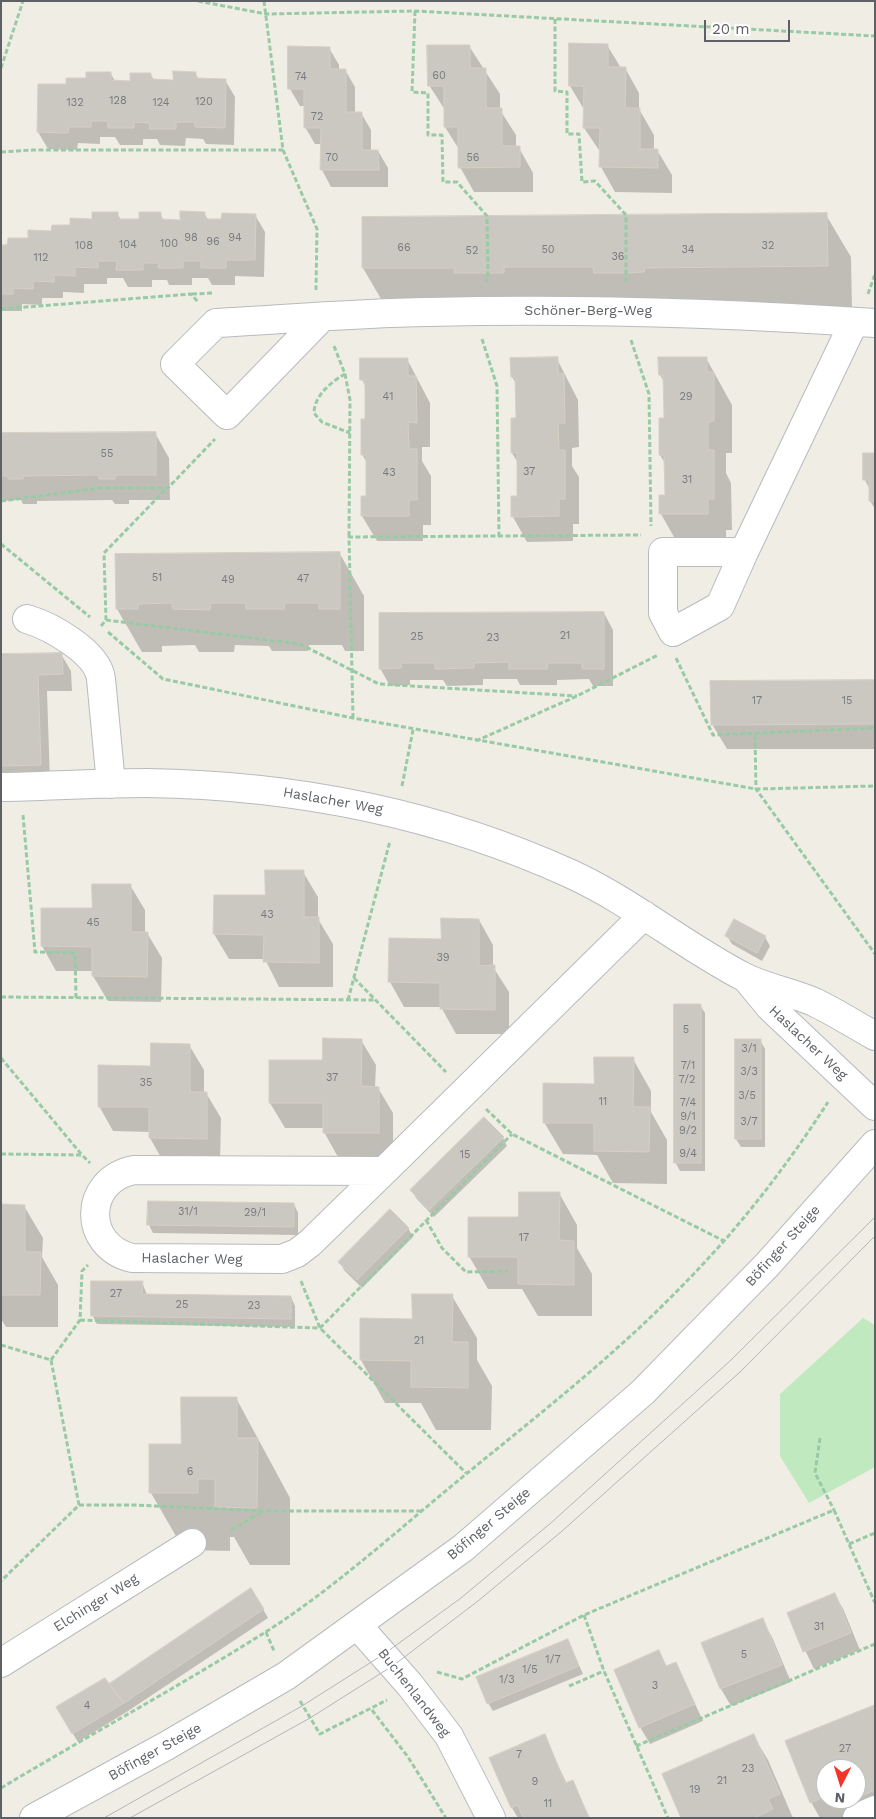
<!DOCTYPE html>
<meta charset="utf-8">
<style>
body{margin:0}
#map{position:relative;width:876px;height:1819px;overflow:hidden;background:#f0ede5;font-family:"Work Sans",sans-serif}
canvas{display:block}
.frame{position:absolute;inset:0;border:2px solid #5d6166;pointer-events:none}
.north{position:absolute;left:816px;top:1759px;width:50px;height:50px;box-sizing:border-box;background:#fff;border:1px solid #bec0c2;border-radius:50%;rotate:185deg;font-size:14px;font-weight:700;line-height:20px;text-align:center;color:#5d6166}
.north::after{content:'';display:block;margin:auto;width:18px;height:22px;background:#f23528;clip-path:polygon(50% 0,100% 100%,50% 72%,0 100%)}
.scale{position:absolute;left:704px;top:20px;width:86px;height:22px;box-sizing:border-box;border:2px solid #5d6166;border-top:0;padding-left:6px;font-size:15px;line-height:18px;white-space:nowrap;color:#5d6166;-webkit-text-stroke:4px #fff;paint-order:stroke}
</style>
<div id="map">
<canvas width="876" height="1819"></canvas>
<div class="frame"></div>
<div class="north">N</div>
<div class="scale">20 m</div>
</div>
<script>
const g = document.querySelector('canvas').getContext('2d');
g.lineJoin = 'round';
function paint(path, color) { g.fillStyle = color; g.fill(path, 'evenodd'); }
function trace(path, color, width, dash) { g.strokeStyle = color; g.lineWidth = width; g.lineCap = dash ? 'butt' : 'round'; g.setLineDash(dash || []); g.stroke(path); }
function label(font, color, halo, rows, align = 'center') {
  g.font = font + ' "Work Sans",sans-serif'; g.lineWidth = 5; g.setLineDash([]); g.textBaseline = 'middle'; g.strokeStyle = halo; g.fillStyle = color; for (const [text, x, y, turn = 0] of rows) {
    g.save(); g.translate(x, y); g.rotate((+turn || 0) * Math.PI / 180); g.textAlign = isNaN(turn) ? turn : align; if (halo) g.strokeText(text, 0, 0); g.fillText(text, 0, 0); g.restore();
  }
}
const green = new Path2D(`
 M863 1318 875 1325V1467L809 1503 780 1456V1394Z`);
const shadow = new Path2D(`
 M607 45 621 68H625L639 93V109L654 135V150H657L672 175V193L615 192 601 167V153L584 128 585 111 570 86Z
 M469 46 500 94V110L516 135V148H519L533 173V192H474L460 167V151L445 127V110L429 85Z
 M329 48 339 65V70H345L355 87V113H361L371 130V151H378L388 168V187H331L322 170V144H315L305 127V106H300L290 89Z
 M195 73 199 80H225L235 97 234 145 206 144 203 139 186 138 185 146 160 145 157 139H143V145H120L115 137H100V144L78 143 77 150 48 149 38 132 67 85 111 74 115 81 131 82 151 75 154 80 174 81Z
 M117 213 121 220H140L160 213 164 221H181L204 213 209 221 255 215 265 232 264 277 235 276V285H212L208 278H192V285H169L167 280H152V287H128L123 278H107V284H84V293L63 292V298H42V305L22 304V311H1V246Z
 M826 215 851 257 852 309 388 311 363 268Z
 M660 358H706L732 405V453H726V473L731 483 732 530H726V546H679L661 514 660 496H666V465L660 455 665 419V383L660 375Z
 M407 359 430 403V447H422V461L431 476V525H423V541H377L362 516 367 497V463L362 454 366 420V388L362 379Z
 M512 359H557L578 400 579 447 572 448V466L579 477V524H573V541L527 542 513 517 518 497V463L512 453V420L517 419V385L512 377Z
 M155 433 169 458 170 500H129V504H115L112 500 37 501V504H23L21 500 1 501V435Z
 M864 454H875V509L870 501V490L865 480Z
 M340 554 364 596V651H345L342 645H309L308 651H272L269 646 235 645 234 652H199L195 645 162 646V652H142L117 609Z
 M604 613 613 630V686H593L589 679 557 680V685H520L517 679H483V685L447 686 443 680H410V685L390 686 380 668V614Z
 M61 654 71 671 72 691H47L50 782 1 783V655Z
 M875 682V749H727L712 724Z
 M303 872 318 897V919L333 944V987H279L265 959H229L214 934Z
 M130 885 145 910V933H147L162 958 161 1002 108 1001 93 976V971H56L42 946V909H93Z
 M479 920 493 945V967L509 992V1034H456L441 1007H404L390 982Z
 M727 936 765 937 770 946 762 961 732 944Z
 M700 1005 705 1013V1171H680L675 1162Z
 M361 1040 376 1065 375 1088H378L393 1113V1158L338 1157 324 1132V1128H285L270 1103 324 1061Z
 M760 1040 765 1049V1147H741L736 1139Z
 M189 1045 204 1070V1093H206L221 1118 220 1163H164L150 1138V1132L113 1131 99 1106 151 1067Z
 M633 1059 651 1091V1112L667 1140V1184L613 1183 597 1155 563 1154 544 1122Z
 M503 1138 507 1146 434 1217 416 1198 412 1190Z
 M559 1193 577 1225V1248L592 1274V1316H538L522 1289H488L469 1256 520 1218Z
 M149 1203 294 1204 298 1213V1235L153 1233 149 1225Z
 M1 1206H24L43 1238 42 1257 58 1285V1327H6L1 1319Z
 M408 1228 413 1237 362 1288 344 1270 340 1262Z
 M142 1282 147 1295 291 1297 295 1306V1327L97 1324 92 1315Z
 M452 1296 477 1338V1360L492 1386 491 1430H436L421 1403H385L361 1360 413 1320Z
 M236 1398 290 1498V1565H250L234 1537H230V1551L184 1550 151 1493 182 1445Z
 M835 1594 844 1611 860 1650 814 1669 788 1614Z
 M263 1609 268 1618 128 1711 78 1742 57 1708 109 1685Z
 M762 1620 772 1637 791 1682 731 1706 721 1689 703 1644Z
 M572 1649 583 1674 493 1711 488 1703Z
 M658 1652 667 1667 676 1663 703 1721 650 1744 640 1727Z
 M875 1706V1818H820L811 1802 787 1741ZM826 1769H856V1799H826Z
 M753 1735 768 1760 793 1818H682Z
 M544 1736 567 1784 572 1782 590 1818H518L512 1808Z`);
const building = new Path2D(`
 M569 43 608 44V67H626L625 108H640V149H658V168L599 167 600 128H583L584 86H569Z
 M427 45H470V68H486V108H502V146H520V167L458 168V127H444V86H428Z
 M288 46 330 47V69H346V112H362V150H378L379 170H320L321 128H304V89H288Z
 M173 71 196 72V78L226 79 225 128 195 127V122H176V129H149L150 123 134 122V128H108V121H91V127H69L68 133 37 132 38 84H66V78H86V72H111V80L130 81V73H151V79L173 80Z
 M180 211 205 212V219H221L222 213 256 214 255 260H226V268H201V261H183V268H158L159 263H143V270H116L117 261H98V268L75 267V276L54 275V282L33 281V289L13 288V294H1V245H7L8 238H28V230L51 231 52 225H70V218L92 219V212H118V219H139V212H161V219L180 220Z
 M827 213 828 266 645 268 644 272 627 273H594L593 267H504V273H454L455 268H362V217Z
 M558 357V374L564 373 565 423H558L559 450H565V499H559V516L511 517V496H517V453H511V418H516L515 377H511L510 358Z
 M658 357H707V372H714V421L708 422V450H714V499H708V514H659V495H665L664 455H659V418H664L663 375H659Z
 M360 358H408V376H416L417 423 408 422 409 449H417V500H409V516H361V496H366V455H361V419H365V380H360Z
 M156 432V475H115V479H99V475L23 476V479H8V476H1V433Z
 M863 453H875V501H869V480H863Z
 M340 552V609H319V603H285L284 609H246V603H211L210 610 173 609 172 603 138 604V609H116L115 554Z
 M604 612V669H582V663H548L547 669H509V662L474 663V668L435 669V663H401V668L379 669V613Z
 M62 653 63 674 38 675 41 765 1 766V654Z
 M875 680V724L711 725 710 681Z
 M265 870H304V917H319V963L263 962 264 935 213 934 214 895H265Z
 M92 884H131V932H148L147 977 92 976V947L41 946V908H92Z
 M441 918 479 919V966L495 965V1010L440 1009V983L388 982 389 938 441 939Z
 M734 919 766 936 757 953 725 936Z
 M674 1004H701V1163H674Z
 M323 1038 362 1039 361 1086 379 1087V1133H323V1103H269V1060H322Z
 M735 1039H761V1139H735Z
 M151 1043 190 1044V1092H207V1139L149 1138V1107H98V1065L150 1066Z
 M594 1057H634L633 1107H650L649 1152 594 1151V1123H543V1083L594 1084Z
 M484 1117 504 1137 429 1210 410 1190Z
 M519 1192H560L559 1240 574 1241V1285L518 1284V1257H468V1217H518Z
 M148 1201 294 1203V1227L147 1225Z
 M1 1204 25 1205V1252H41L40 1295H1Z
 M390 1209 409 1228 357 1280 338 1262Z
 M91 1281H143L142 1294 291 1296V1319L91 1316Z
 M412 1294H453L452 1342H468V1388L411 1387V1361L360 1360V1318L412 1319Z
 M181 1397H237V1438H258L257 1508 215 1507V1479H198V1493H149V1444H181Z
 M251 1588 264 1609 124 1703 109 1684Z
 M835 1593 851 1633 803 1652 787 1613Z
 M763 1618 782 1665 720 1689 701 1643Z
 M568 1639 579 1666 487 1704 476 1677Z
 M659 1650 666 1666 676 1662 695 1704 639 1728 614 1670Z
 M105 1678 124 1703 72 1734 56 1707Z
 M875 1705V1790L856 1798V1769H826V1796L810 1803 785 1741Z
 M545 1734 565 1783 573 1780 589 1818H523L518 1805 511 1808 489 1758Z
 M754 1734 780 1794 768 1799 773 1809 754 1818H681L662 1774Z
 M828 1799H853L832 1807Z`);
const path = new Path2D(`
 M198 1 266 14 415 11 875 36
 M264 1 283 150 317 229 316 290
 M415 11 412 92 428 93V135H442L443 182H457L487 216 488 273 486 283
 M555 19V91L567 92V134H579L582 182 595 181 626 215V285
 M1 68 23 1
 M1 152 33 150H283
 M192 294 213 293
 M868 294 875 274
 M1 309 191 294 198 302
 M482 339 497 386 499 537
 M631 340 649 394 651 526
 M334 346 345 374 350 400 349 537
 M345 374C331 382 314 396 314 413L322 422 350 433
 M1 501 101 488H168L215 439
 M1 544 90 617
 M106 620 300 644 379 684 577 696
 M101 626 106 620 104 553 167 488
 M108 632 163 679 353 718 756 789 875 786
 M676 658 713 735 875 728
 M353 718 349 537 641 535
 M755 735 756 789 875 954
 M476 741 577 696 658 655
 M402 786 413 730
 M23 815 35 952 75 953 76 998
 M354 978 446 1072
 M1 997 376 1000
 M348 1000 390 841
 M1 1058 82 1155
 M486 1109 512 1134 724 1241
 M1 1154 82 1155 90 1163
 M426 1220 442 1248 466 1272 508 1271
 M301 1281 320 1328 466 1473
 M80 1320 320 1328 512 1134
 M1 1345 51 1360 79 1505 1 1581
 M51 1360 80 1320 82 1271 88 1265
 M820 1438 815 1473 834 1510
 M79 1505H135L262 1511H421
 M231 1530 262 1512
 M849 1544 875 1533
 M584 1615 604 1671 668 1818
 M266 1632 274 1651
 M437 1672 462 1679 584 1615 834 1510 875 1603
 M569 1686 604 1671
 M300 1701 320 1734 387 1700
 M372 1710 408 1757 446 1818
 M636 1746 875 1644
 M1 1788C88 1736 178 1687 264 1633 334 1589 401 1527 465 1475 538 1415 614 1356 679 1289 735 1233 785 1169 828 1102`);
const minor = new Path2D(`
 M322 317 227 415 175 364 216 323C287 319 358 313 428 312 577 308 726 313 875 323
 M744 552 720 606 673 632 663 613V552H744L854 322
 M27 619C50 626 98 652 101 679L111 784
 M1 787C49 786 98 783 146 783 293 785 437 813 571 874 632 902 684 946 744 977 766 988 791 992 814 1002 835 1012 855 1025 875 1036
 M746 978 770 1007 875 1106
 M384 1171 310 1243 297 1253 282 1259 132 1258C82 1246 83 1180 134 1170L384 1171 644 915
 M358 1626 410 1685 449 1736 491 1818
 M1 1663 192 1543
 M34 1818 166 1746 286 1676 463 1548 643 1392 767 1265 875 1144
 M857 1818 875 1810`);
const tram = new Path2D(`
 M104 1818 302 1706 384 1654 461 1598 552 1522 730 1361 875 1217
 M130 1818 310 1718 394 1665 478 1601 561 1532 740 1372 875 1236`);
const numberNames = [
 ["60",439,76],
 ["74",301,77],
 ["128",118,101],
 ["120",204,102],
 ["132",75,103],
 ["124",161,103],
 ["72",317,117],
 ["70",332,158],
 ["56",473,158],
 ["98",191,238],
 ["94",235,238],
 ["96",213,242],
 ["100",169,244],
 ["104",128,245],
 ["108",84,246],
 ["32",768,246],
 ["66",404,248],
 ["50",548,250],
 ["34",688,250],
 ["52",472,251],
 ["36",618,257],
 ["112",41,258],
 ["41",388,397],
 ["29",686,397],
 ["55",107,454],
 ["37",529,472],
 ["43",389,473],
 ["31",687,480],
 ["51",157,578],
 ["47",303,579],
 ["49",228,580],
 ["21",565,636],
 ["25",417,637],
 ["23",493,638],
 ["17",757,701],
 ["15",847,701],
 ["43",267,915],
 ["45",93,923],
 ["39",443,958],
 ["5",686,1030],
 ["3/1",749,1049],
 ["7/1",688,1066],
 ["3/3",749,1072],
 ["37",332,1078],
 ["7/2",687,1080],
 ["35",146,1083],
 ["3/5",747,1096],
 ["11",603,1102],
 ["7/4",688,1103],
 ["9/1",688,1117],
 ["3/7",749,1122],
 ["9/2",688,1131],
 ["9/4",688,1154],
 ["15",465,1155],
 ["31/1",188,1212],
 ["29/1",255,1213],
 ["17",524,1238],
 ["27",116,1294],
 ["25",182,1305],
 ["23",254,1306],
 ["21",419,1341],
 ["6",190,1472],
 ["31",819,1627],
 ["5",744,1655],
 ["1/7",553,1660],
 ["1/5",530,1670],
 ["1/3",507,1680],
 ["3",655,1686],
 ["4",87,1706],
 ["27",845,1749],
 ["7",519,1755],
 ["23",748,1769],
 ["21",722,1781],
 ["9",535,1782],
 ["19",695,1790],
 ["11",548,1804]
];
const streetNames = [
 ["Schöner-Berg-Weg",588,311],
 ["Haslacher Weg",333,801,10],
 ["Haslacher Weg",808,1043,43],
 ["Böfinger Steige",783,1246,-48],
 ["Haslacher Weg",192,1259,1],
 ["Böfinger Steige",489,1524,-40],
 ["Elchinger Weg",96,1603,-32],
 ["Buchenlandweg",414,1693,52],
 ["Böfinger Steige",155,1752,-29]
];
paint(green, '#c1e9c0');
paint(shadow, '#0003');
paint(building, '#cbc8c2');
trace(building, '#d5cfc3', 1);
trace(minor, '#b7bbbf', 30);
trace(path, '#99caa6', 3, [5, 2.5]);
trace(minor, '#fff', 28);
trace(tram, '#b4b5b6', 1);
label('11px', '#787b7d', null, numberNames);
label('14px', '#5d6166', '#fff', streetNames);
</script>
